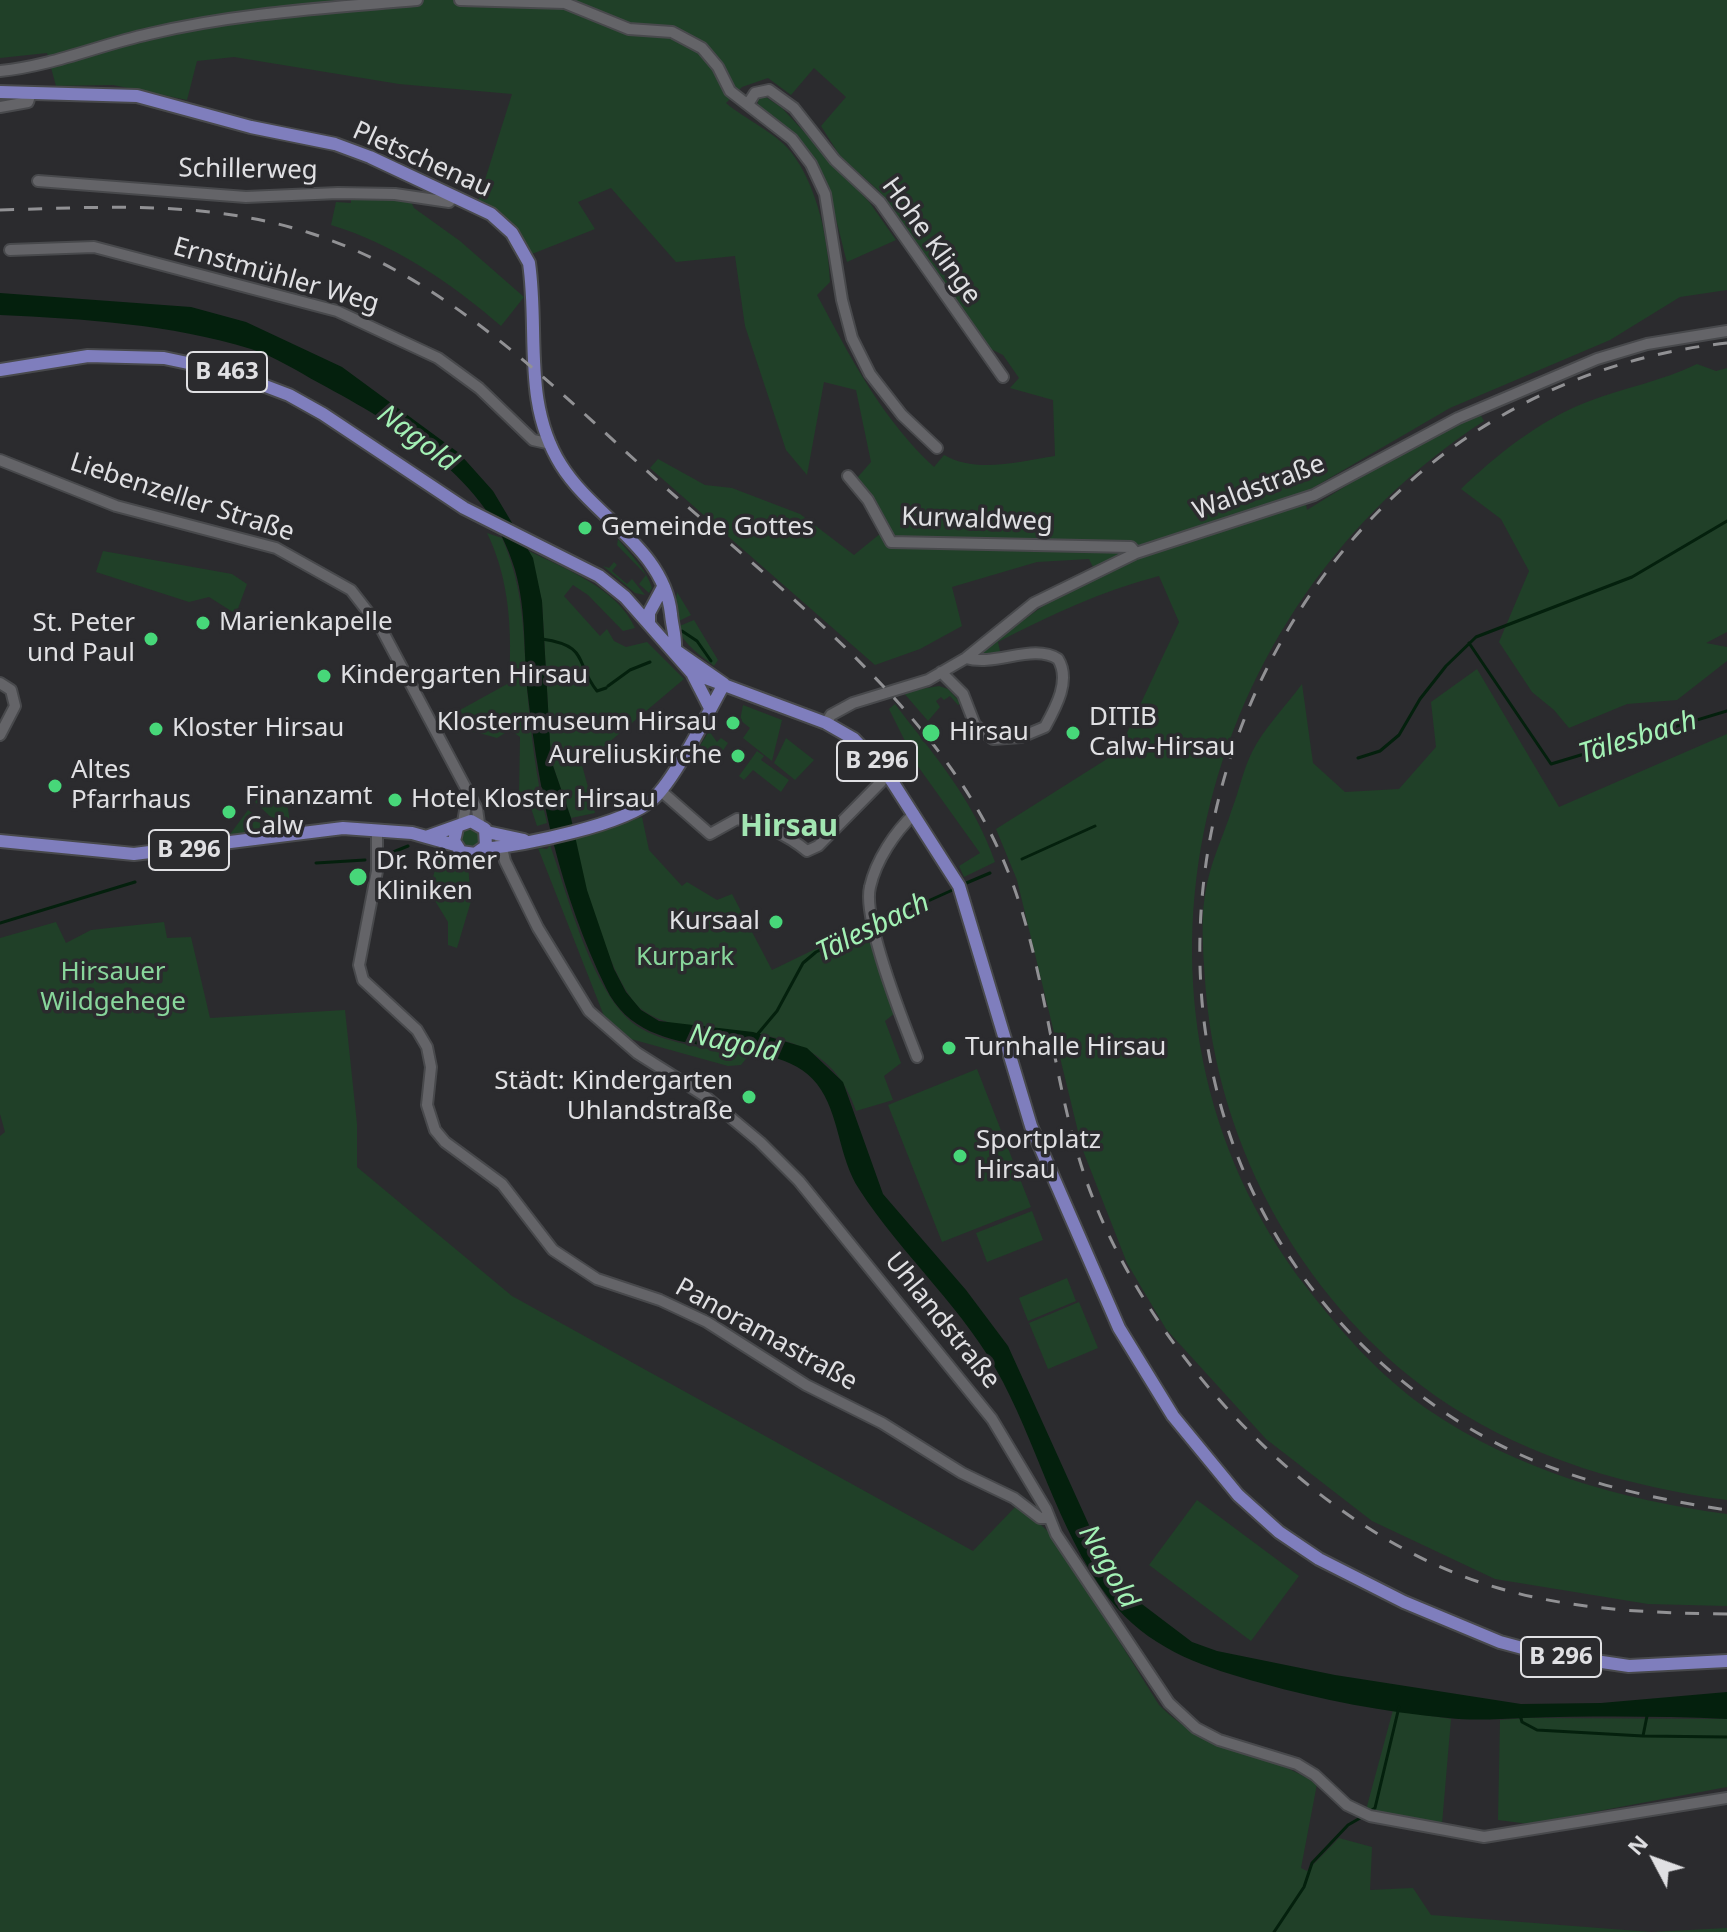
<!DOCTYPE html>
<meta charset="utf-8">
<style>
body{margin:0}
#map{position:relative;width:1727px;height:1932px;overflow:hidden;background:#2b2b2e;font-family:"Noto Sans",sans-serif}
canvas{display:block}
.north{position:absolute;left:1615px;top:1820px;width:80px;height:80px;-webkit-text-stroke:6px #2b2b2e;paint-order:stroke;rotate:311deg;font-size:22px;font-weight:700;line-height:32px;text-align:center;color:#e0e0e3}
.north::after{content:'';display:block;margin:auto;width:28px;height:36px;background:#e0e0e3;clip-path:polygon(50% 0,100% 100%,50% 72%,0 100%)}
</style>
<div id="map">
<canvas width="1727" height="1932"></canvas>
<div class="north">N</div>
</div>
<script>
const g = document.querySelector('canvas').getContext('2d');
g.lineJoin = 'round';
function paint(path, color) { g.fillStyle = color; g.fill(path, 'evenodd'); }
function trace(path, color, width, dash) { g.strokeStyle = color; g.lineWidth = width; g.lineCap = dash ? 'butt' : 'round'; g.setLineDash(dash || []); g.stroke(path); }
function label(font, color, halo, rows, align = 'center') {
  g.font = font + ' "Noto Sans",sans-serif'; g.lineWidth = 7; g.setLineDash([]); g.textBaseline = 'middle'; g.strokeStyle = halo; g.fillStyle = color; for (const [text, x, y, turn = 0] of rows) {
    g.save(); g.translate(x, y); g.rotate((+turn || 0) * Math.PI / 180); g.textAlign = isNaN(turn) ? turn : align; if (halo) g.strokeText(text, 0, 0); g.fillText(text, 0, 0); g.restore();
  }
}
const green = new Path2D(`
 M0 0H1727V290L1680 297 1610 340 1450 408 1304 493 1307 510 1383 463 1480 414 1484 421C1197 606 1091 1007 1307 1288 1342 1333 1379 1375 1427 1409 1516 1470 1621 1500 1727 1514V1606L1648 1604 1495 1579 1372 1521 1266 1439 1166 1329 1127 1263 1082 1148 1017 880 996 829 1118 752 1179 622 1159 576C1102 591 1050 615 998 642L1001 656H982L981 651 1094 569 1089 559 1037 562 952 587 962 626 920 649 875 665 650 468 658 459 705 485 732 488 800 514 854 555 881 533 865 500 850 486 871 462 856 390 824 382 807 475 786 450 745 326 735 256 676 262 611 188 578 202 595 229 532 254 509 221 478 202 512 94 399 84 234 57 197 61 187 100 113 85 56 86 47 53 0 58ZM814 68 846 97 821 126 840 156 879 191 989 348 1003 355 1019 378 1010 388 1053 400 1055 456C1020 461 977 474 944 455L934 467C881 418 851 358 817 295L830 282C828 239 818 187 791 152 775 132 746 120 726 103L742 87 768 78 791 95Z
 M763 95 782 108 870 203 896 240 847 262C829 191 823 146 758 106V98Z
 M351 196 410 200 414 208 460 241 524 297 501 326C453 284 392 243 331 225L336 202 351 203Z
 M1697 364 1716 371 1727 368V632L1706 643 1727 647V661L1677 700 1627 704 1569 728 1554 710 1532 692 1499 642 1529 571 1501 519 1461 489C1496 455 1540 420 1587 402 1623 388 1662 381 1697 364Z
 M487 533 502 538C525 591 523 633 527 689 531 733 536 780 547 823L537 826 528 799 519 797 520 737 510 730 497 738 472 731 460 710 509 683C512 632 510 580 487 533Z
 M618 539C631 555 646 569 652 588L649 593 639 584 646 575 617 545Z
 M103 551 232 574 247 584 236 614 209 597 189 602 96 572Z
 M529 551C566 569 618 589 635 628L623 631 588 595 573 585 564 596 600 636 607 629 614 641 626 647 647 642 684 679 582 765 595 813 571 818 551 760 542 601Z
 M614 562 617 565 612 571 627 584 632 579 645 595 635 593 603 566 609 568Z
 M677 592 691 615 677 622 674 613Z
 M694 620 718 660 714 666C699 654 684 645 677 627Z
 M1477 669 1559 807 1727 734V1500C1631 1487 1531 1459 1449 1405 1307 1311 1216 1149 1205 980 1203 949 1200 914 1207 884 1212 859 1224 834 1232 809 1239 791 1243 770 1252 752 1264 728 1286 706 1302 684L1313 763 1345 792 1399 789 1436 747 1431 702Z
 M939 686 948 689 961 703 958 705 950 696 944 700 941 697 936 701 940 707 928 721 903 692Z
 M895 704C936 758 972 797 995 862L964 877 959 866 980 853 917 765 889 709Z
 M743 705 782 720 772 761 743 738 750 728 740 720Z
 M709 731 717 742 721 738 728 743 716 761 698 749Z
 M786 738 814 760 795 780 774 763Z
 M757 751 764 756 761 760 789 780 781 792 753 770 744 780 739 776Z
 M264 791 286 798 290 821 277 823 255 802Z
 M248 810 259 818 261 829 228 837Z
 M642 817 649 850 682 886 687 882 717 900 732 894 772 970 867 924 895 1013 885 1021 901 1063 884 1076 893 1100 856 1111C833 1041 774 1034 709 1028 685 1026 659 1024 640 1008 611 982 581 878 574 838Z
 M461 839a10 10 0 1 1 20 0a10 10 0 1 1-20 0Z
 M550 845C568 895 594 1003 642 1029 667 1044 721 1051 749 1055L741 1065 728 1066 631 1039 604 1016 538 848 547 849Z
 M439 856 468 865 471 901 457 948 448 945V922L429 891Z
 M56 922 66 943 91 930 164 922 167 938 191 937 210 1018 345 1010 357 1124V1167L512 1296 973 1551 1018 1504 1054 1537 1159 1705C1214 1759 1260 1747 1317 1784L1301 1868 1307 1871 1339 1838 1372 1847 1370 1890 1413 1888 1431 1915 1651 1932 1727 1928V1932H0V1136L5 1132 0 1114V938Z
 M977 1069 1031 1207 942 1242 888 1105Z
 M1032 1211 1043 1240 987 1262 976 1233Z
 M1067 1278 1076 1301 1028 1321 1019 1298Z
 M1079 1302 1098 1348 1048 1369 1029 1323Z
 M1197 1500 1299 1576 1251 1641 1149 1565Z
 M1393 1710 1451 1719 1442 1824 1366 1810Z
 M1526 1718 1727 1719V1787L1529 1824 1498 1820 1500 1720Z`);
const water = new Path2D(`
 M0 293 191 307 246 322 342 367 459 453 493 491 533 558 542 601 551 760 571 818 587 890 614 969 626 992 641 1010 659 1021 753 1032 807 1048 843 1082 883 1194 966 1290 1008 1346 1089 1525 1126 1592 1192 1642 1217 1651 1335 1675 1521 1704 1601 1703 1727 1692V1719C1660 1716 1591 1716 1524 1718 1499 1719 1473 1721 1448 1718 1385 1712 1321 1700 1261 1683 1207 1668 1156 1652 1117 1608 1063 1545 1041 1455 1003 1382 966 1310 902 1256 859 1189 838 1157 840 1114 817 1084 773 1026 647 1074 606 988 560 893 540 801 528 696 523 654 527 612 515 570 489 478 398 426 319 383 297 371 274 356 251 349 170 324 84 319 0 315Z`);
const stream = new Path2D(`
 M682 631 697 641 711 661
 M542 639C590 646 574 662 597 691L606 688
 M1469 643 1551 764 1727 711
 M608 686 630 670 650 662
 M1358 758 1380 751 1399 735 1420 699 1446 666 1476 637 1632 577 1727 521
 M381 857 408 846
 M1022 859 1095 826
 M316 863 365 860
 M964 884 990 873
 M0 923 135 882
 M877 924 957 888
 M756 1036 777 1011 803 963 816 952 870 927
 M1520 1715 1522 1722 1537 1730 1643 1736 1647 1716
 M1643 1736 1727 1737
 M1368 1813 1375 1808 1399 1707
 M1274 1932 1304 1887 1312 1863 1348 1825 1362 1817`);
const minor = new Path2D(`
 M460 0 565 3 629 29 672 32 702 48 718 67 730 91 792 139 811 164 825 194 842 300 852 338 870 374 902 415 937 448
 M0 71C52 66 99 45 149 34 237 13 328 8 417 0
 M748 104 755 93 769 90 794 108 835 160 880 202 1003 377
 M0 107 28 102 30 96
 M38 181 246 197 338 193 395 194 449 202 454 196
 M10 250 94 247 337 311 438 358 479 388 533 440 551 444
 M0 460 116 506 276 548 351 590 382 630 477 809 479 823
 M848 476 868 500 891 542 1131 547 1136 553
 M941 672 963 694 975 725 993 739 1021 737 1045 727C1056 707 1071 680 1058 659 1033 643 995 667 966 658
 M0 683 11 690 15 706 0 735
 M826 723 831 715 853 703 928 680 966 658 1034 603 1136 553 1314 495 1458 418 1597 359 1647 344 1727 331
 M661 791 710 834 737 819C764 825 785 833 807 851L818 846 881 782
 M914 814C895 832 876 860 870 887 862 919 904 1024 917 1057
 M463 822 468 794
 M377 830V871L359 965 363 980 417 1030 427 1047 431 1067 427 1105 435 1130 445 1142 502 1184 553 1250 597 1279 660 1300 707 1322 806 1385 882 1423 962 1473 1014 1498 1040 1518H1048
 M500 839 505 861 538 928 589 1011 637 1053 705 1096 760 1142 799 1181 992 1419 1046 1509 1056 1534 1169 1703 1196 1728 1219 1740 1297 1764 1315 1775 1347 1805 1370 1816 1484 1837 1727 1798`);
const major = new Path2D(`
 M0 92 137 96 251 127 335 144 370 157 491 214 512 233 529 263C539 331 522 403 561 465 594 518 664 548 671 614 672 626 676 637 675 650
 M0 370 88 356 164 358 226 371 289 395 323 414 464 508 599 576 625 597 692 673 826 723 854 739 888 775 959 886 1031 1126 1119 1328 1173 1416 1238 1495 1279 1532 1319 1559 1404 1602 1500 1642 1541 1653 1629 1666 1727 1661
 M649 623V613L663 587
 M675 650 724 684
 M693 675 710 708
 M487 832 524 840
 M429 836 471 821 485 829 486 846 475 854 461 852 454 841 457 828
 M0 841 134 854 343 828 412 833 455 845
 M483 849C523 845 625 825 653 799 675 779 708 713 724 684`);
const rail = new Path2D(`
 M0 210C107 207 210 200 313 234 453 280 559 393 666 488 781 589 928 703 995 842 1045 944 1048 1064 1083 1171 1142 1349 1315 1535 1498 1588 1573 1610 1649 1613 1727 1614
 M1727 343C1201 399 997 1117 1450 1416 1534 1472 1628 1495 1727 1510`);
const markers = [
 [585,528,8,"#47d779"],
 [203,623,8,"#47d779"],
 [151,639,8,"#47d779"],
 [324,676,8,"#47d779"],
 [733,723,8,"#47d779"],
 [156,729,8,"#47d779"],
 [931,733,10,"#47d779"],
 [1073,733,8,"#47d779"],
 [738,756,8,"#47d779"],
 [55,786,8,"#47d779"],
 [395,800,8,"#47d779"],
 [229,812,8,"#47d779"],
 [358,877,10,"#47d779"],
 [776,922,8,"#47d779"],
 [949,1048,8,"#47d779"],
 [749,1097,8,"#47d779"],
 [960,1156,8,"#47d779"]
];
const shields = [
 [227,372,80],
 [877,761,80],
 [189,850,80],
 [1561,1657,80]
];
const shieldNames = [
 ["B 463",227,372],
 ["B 296",877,761],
 ["B 296",189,850],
 ["B 296",1561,1657]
];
const streetNames = [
 ["Pletschenau",422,160,24],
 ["Schillerweg",248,170,1],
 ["Hohe Klinge",931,241,54],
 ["Ernstmühler Weg",276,276,16],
 ["Waldstraße",1259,488,-21],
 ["Liebenzeller Straße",182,498,18],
 ["Kurwaldweg",977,520,2],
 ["Uhlandstraße",942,1321,51],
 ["Panoramastraße",766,1335,29]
];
const poiNames = [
 ["Gemeinde Gottes",601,528],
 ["Marienkapelle",219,623],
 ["St. Peter",135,624,"right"],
 ["und Paul",135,654,"right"],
 ["Kindergarten Hirsau",340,676],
 ["DITIB",1089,718],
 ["Calw-Hirsau",1089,748],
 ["Klostermuseum Hirsau",717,723,"right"],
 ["Kloster Hirsau",172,729],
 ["Hirsau",949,733],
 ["Aureliuskirche",722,756,"right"],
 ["Altes",71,771],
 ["Pfarrhaus",71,801],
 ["Finanzamt",245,797],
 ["Calw",245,827],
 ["Hotel Kloster Hirsau",411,800],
 ["Dr. Römer",376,862],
 ["Kliniken",376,892],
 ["Kursaal",760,922,"right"],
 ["Turnhalle Hirsau",965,1048],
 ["Städt: Kindergarten",733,1082,"right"],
 ["Uhlandstraße",733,1112,"right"],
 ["Sportplatz",976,1141],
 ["Hirsau",976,1171]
];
const parkNames = [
 ["Kurpark",685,958],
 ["Hirsauer",113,973],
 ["Wildgehege",113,1003]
];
const waterNames = [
 ["Nagold",417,439,37],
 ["Tälesbach",1638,738,-17],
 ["Tälesbach",873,928,-26],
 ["Nagold",734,1044,12],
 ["Nagold",1108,1567,60]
];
const quarterNames = [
 ["Hirsau",789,827]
];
paint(green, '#204028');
paint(water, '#04200d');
trace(stream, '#04200d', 3);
trace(minor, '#48494c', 14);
trace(major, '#48494c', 16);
trace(minor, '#646468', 10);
trace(major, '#7f7ebd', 12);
trace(rail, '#919194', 3, [14, 14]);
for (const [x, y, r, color] of markers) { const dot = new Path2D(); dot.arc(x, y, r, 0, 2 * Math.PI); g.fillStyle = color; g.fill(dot); trace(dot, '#2b2b2e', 3); }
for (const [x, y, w] of shields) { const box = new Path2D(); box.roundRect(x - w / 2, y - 20, w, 40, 6); g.fillStyle = '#2b2b2e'; g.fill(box); trace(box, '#e0e0e3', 2); }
label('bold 24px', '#e0e0e3', null, shieldNames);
label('26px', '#e0e0e3', '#2b2b2e', streetNames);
label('26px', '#e0e0e3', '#2b2b2e', poiNames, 'left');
label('26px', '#88d69b', '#2b2b2e', parkNames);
label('italic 28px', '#a3f1b5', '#2b2b2e', waterNames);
label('bold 30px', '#a2e6b2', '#2b2b2e', quarterNames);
</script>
